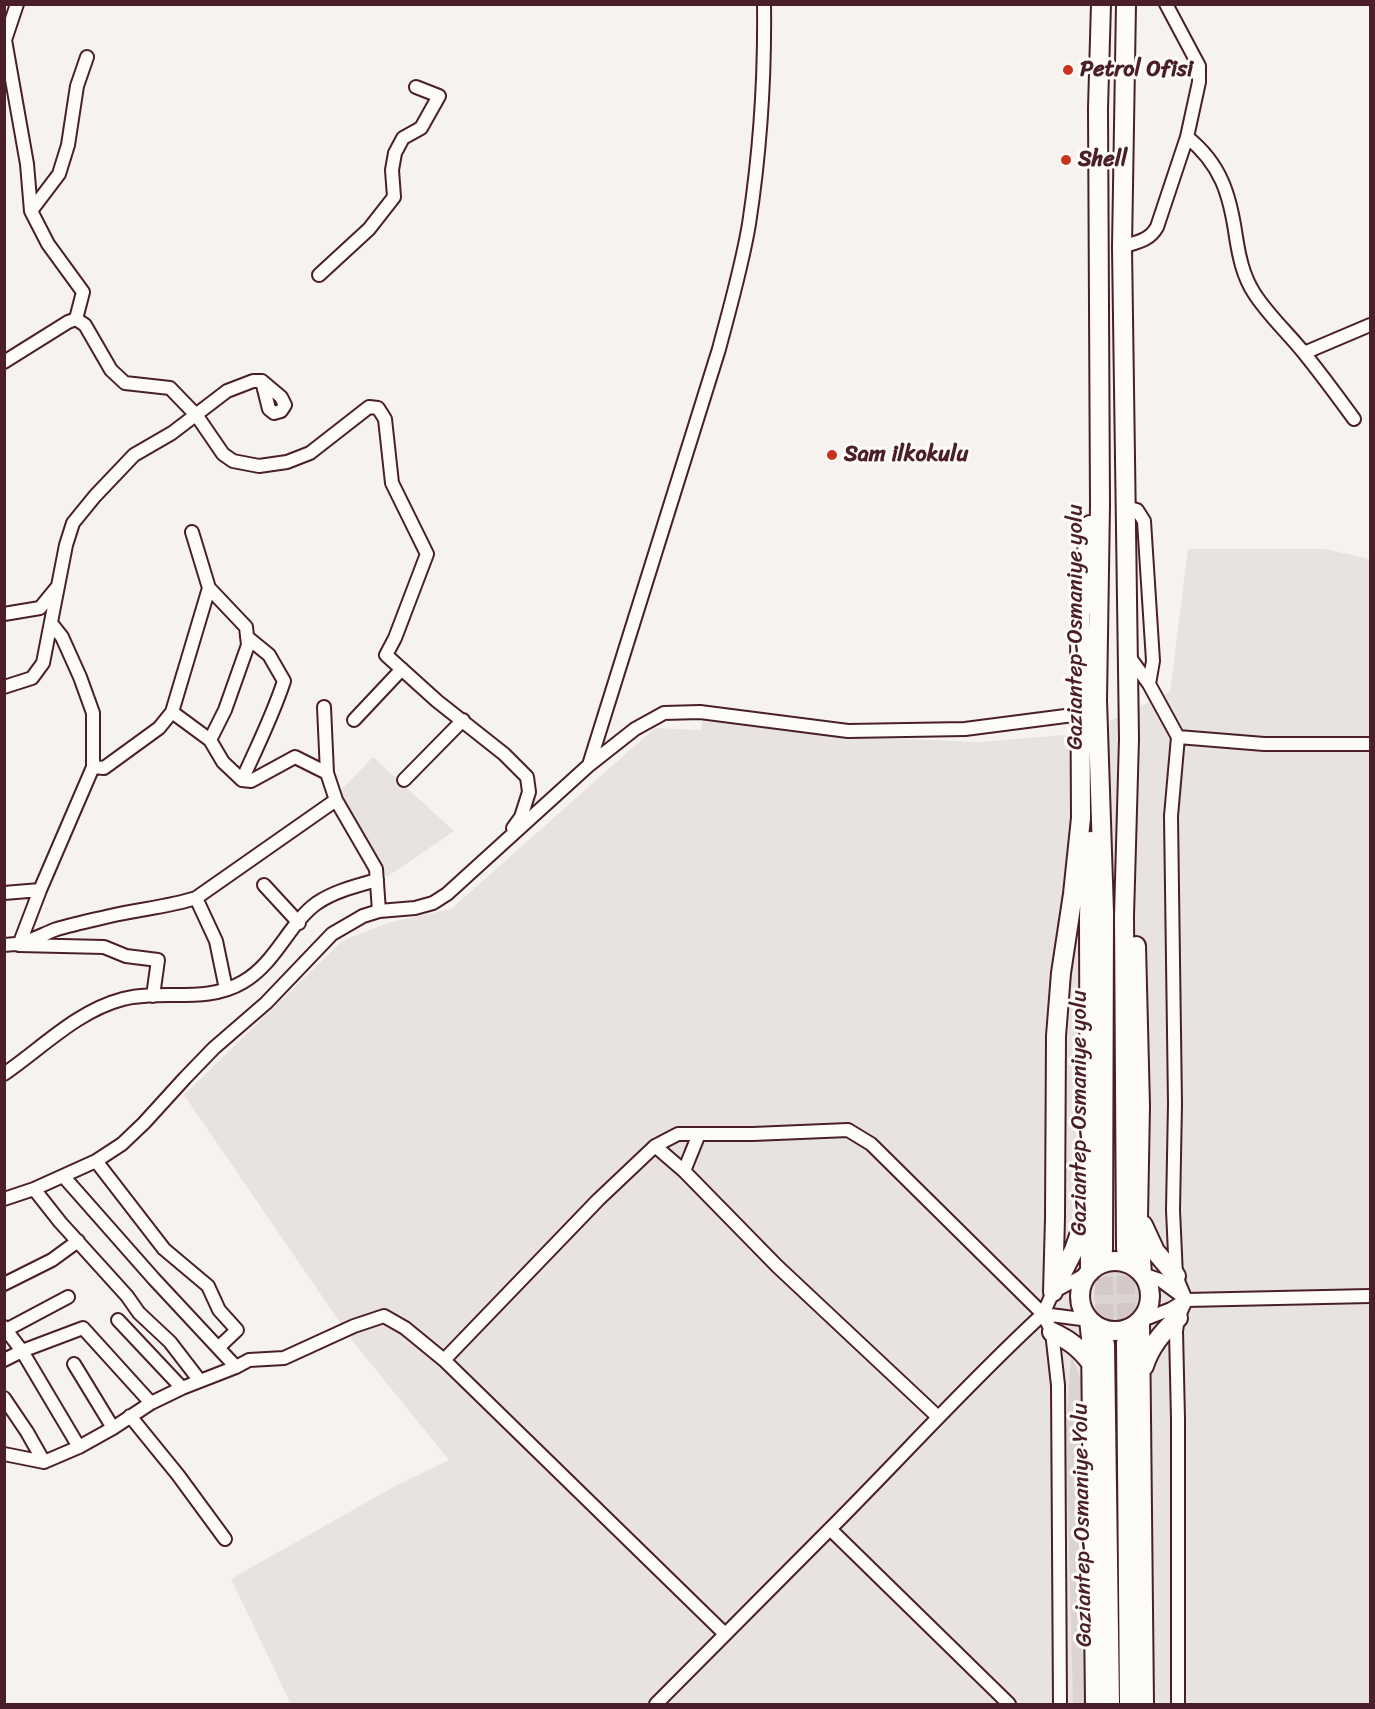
<!DOCTYPE html>
<style>
body{margin:0}
#map{position:relative;width:1375px;height:1709px;overflow:hidden;background:#f6f3ef;font-family:Sriracha,sans-serif}
canvas{display:block}
.frame{position:absolute;inset:0;border:6px solid #4a1f2b;pointer-events:none}
</style>
<div id="map">
<canvas width="1375" height="1709"></canvas>
<div class="frame"></div>
</div>
<script>
const g = document.querySelector('canvas').getContext('2d');
g.lineJoin = 'round';
function paint(path, color) { g.fillStyle = color; g.fill(path, 'evenodd'); }
function trace(path, color, width, dash) { g.strokeStyle = color; g.lineWidth = width; g.lineCap = dash ? 'butt' : 'round'; g.setLineDash(dash || []); g.stroke(path); }
function label(font, color, halo, rows, align = 'center') {
  g.font = font + ' Sriracha,sans-serif'; g.lineWidth = 6; g.setLineDash([]); g.textBaseline = 'middle'; g.strokeStyle = halo; g.fillStyle = color; for (const [text, x, y, turn = 0] of rows) {
    g.save(); g.translate(x, y); g.rotate((+turn || 0) * Math.PI / 180); g.textAlign = isNaN(turn) ? turn : align; if (halo) g.strokeText(text, 0, 0); g.fillText(text, 0, 0); g.restore();
  }
}
const built = new Path2D(`
 M1188 549H1325L1370 559V1704H291L231 1579 395 1486 449 1460 354 1343 184 1095 342 941 391 922 451 909 655 728 701 730 702 721 883 738 979 742 1076 734 1077 737 1170 692Z
 M373 757 454 831 387 877 371 861 332 799Z`);
const green = new Path2D(`
 M1094 1295a24 24 0 1 1 48 0a24 24 0 1 1-48 0Z
 M1071 1355 1083 1385 1089 1704H1073L1066 1431Z`);
const highwayTunnel = new Path2D(`
 M1126 1249V1343
 M1103 1250 1105 1344`);
const minor = new Path2D(`
 M17 4 5 40 27 164 31 211 48 244 83 292 76 319
 M1166 4 1199 66V82L1187 137C1221 164 1230 195 1236 237 1239 256 1243 276 1254 293 1268 315 1288 333 1304 353 1321 374 1338 397 1354 419
 M31 211 59 174 68 145 77 86 87 57
 M1122 247C1137 242 1149 241 1157 227L1187 137
 M319 275 369 229 394 197 392 170 395 153 403 138 421 128 439 96 416 87
 M1304 353 1370 325
 M4 362 68 322 76 319 85 325 111 370 125 383 170 388 197 416 223 454 233 461 259 466 287 462 310 453 369 407 378 408 385 419 392 483 427 554 395 638 386 655 437 701 504 754 527 777 529 792 521 817 513 828
 M1125 507 1137 510 1144 521 1153 661 1149 684
 M192 532 209 588 246 627 248 645 225 710 210 740
 M4 614 40 608 58 586
 M51 623 62 637 80 677 93 713V767L40 890 19 945 104 947 126 956 158 960 153 996
 M1128 655 1149 684 1178 737
 M4 687 32 678 43 663 66 545 73 523 95 496 134 455 172 433 227 391 253 381H262L281 397 285 405 281 411 274 413 269 409 262 381
 M324 707 327 773
 M172 712 210 740 223 762 242 780 251 781 295 757 327 773 336 800 376 869 379 911
 M354 720 402 669
 M589 765 719 349C730 307 742 266 749 224 760 152 765 77 764 4
 M93 767 104 768 159 728 172 712 209 588
 M242 780C257 747 273 715 284 681L269 655 247 637
 M404 780 463 720
 M264 885 299 923
 M4 893 40 890
 M196 898 216 941 226 989
 M4 945C25 945 38 936 57 929 74 924 93 920 110 916 139 909 168 907 196 898L336 800
 M4 1074C42 1048 77 1011 123 999 163 989 206 1004 243 982 276 963 289 923 317 903 335 891 356 886 377 880
 M655 1146 684 1171 777 1266 938 1417
 M96 1161 164 1249 208 1286 219 1310 237 1330 219 1347
 M684 1171 699 1134
 M64 1177 154 1279 236 1367
 M34 1189 60 1222 127 1296 139 1313 170 1342 200 1381
 M4 1199 34 1189 96 1161 122 1144 144 1123 185 1078 214 1048 266 1003 332 934 363 916 379 911 415 908 433 903 447 894 588 766 635 729 664 713 700 712 848 731 965 729 1081 714
 M1142 1274 1160 1280 1183 1297
 M4 1284 52 1260 78 1241
 M118 1320 182 1388
 M1140 1321 1171 1309 1186 1300 1370 1296
 M4 1327 22 1351 79 1447
 M6 1330 68 1297
 M4 1360 22 1351 83 1328 151 1403
 M444 1360 598 1200 655 1146 678 1134H753L848 1130 871 1144 1043 1314 1089 1320
 M74 1364 113 1428
 M4 1398 27 1432 44 1462
 M130 1416 178 1475 225 1539
 M4 1454 44 1462 79 1447 113 1428 151 1403 182 1388 236 1367 249 1360 284 1358 354 1326 384 1316 405 1328 444 1360 725 1634
 M830 1529 1009 1704
 M656 1704C713 1646 772 1588 829 1530 901 1458 968 1383 1043 1314
 M1060 1704 1058 1385 1052 1332 1043 1314 1053 1292 1090 1272
 M1178 1704V1419L1176 1331 1178 1318 1186 1300 1176 1276 1173 1210 1175 1104 1171 816 1178 737 1264 744H1370`);
const highway = new Path2D(`
 M1101 4 1098 108 1100 505 1097 700 1104 912 1103 1250
 M1136 946 1140 1106 1138 1217 1142 1274
 M1143 1225 1155 1251 1176 1276
 M1126 1249 1124 916 1129 739 1122 247 1126 4
 M1080 1296a35 35 0 1 1 70 0a35 35 0 1 1-70 0Z
 M1090 1272 1089 917 1091 841
 M1055 1287 1074 1250 1086 1216
 M1053 1292 1055 1218 1056 1036 1061 973 1073 894 1081 818 1080 615 1090 525
 M1089 1320 1091 1338 1095 1704
 M1140 1321 1144 1704
 M1052 1332C1069 1340 1080 1348 1091 1363
 M1126 1343 1129 1704
 M1105 1344 1110 1704
 M1144 1366C1150 1347 1163 1331 1178 1318`);
const markers = [
 [1068,70,6,"#c8321e"],
 [1066,160,6,"#c8321e"],
 [832,455,6,"#c8321e"]
];
const poiNames = [
 ["Petrol Ofisi",1080,70],
 ["Shell",1078,160],
 ["Sam ilkokulu",844,455]
];
const streetNames = [
 ["Gaziantep-Osmaniye yolu",1076,627,-90],
 ["Gaziantep-Osmaniye yolu",1080,1113,-90],
 ["Gaziantep-Osmaniye Yolu",1083,1525,-91]
];
paint(built, '#e9e3e0');
paint(green, '#dcd4d2');
trace(highwayTunnel, '#d4c9c8', 18, [18, 9]);
trace(minor, '#4a1f2b', 16);
trace(highway, '#4a1f2b', 22);
trace(minor, '#fdfcf7', 12);
trace(highway, '#fdfcf7', 18);
for (const [x, y, r, color] of markers) { const dot = new Path2D(); dot.arc(x, y, r, 0, 2 * Math.PI); g.fillStyle = color; g.fill(dot); trace(dot, '#fdfcf7', 2); }
label('bold 22px', '#4a1f2b', '#fdfcf7', poiNames, 'left');
label('22px', '#4a1f2b', '#fdfcf7', streetNames);
</script>
